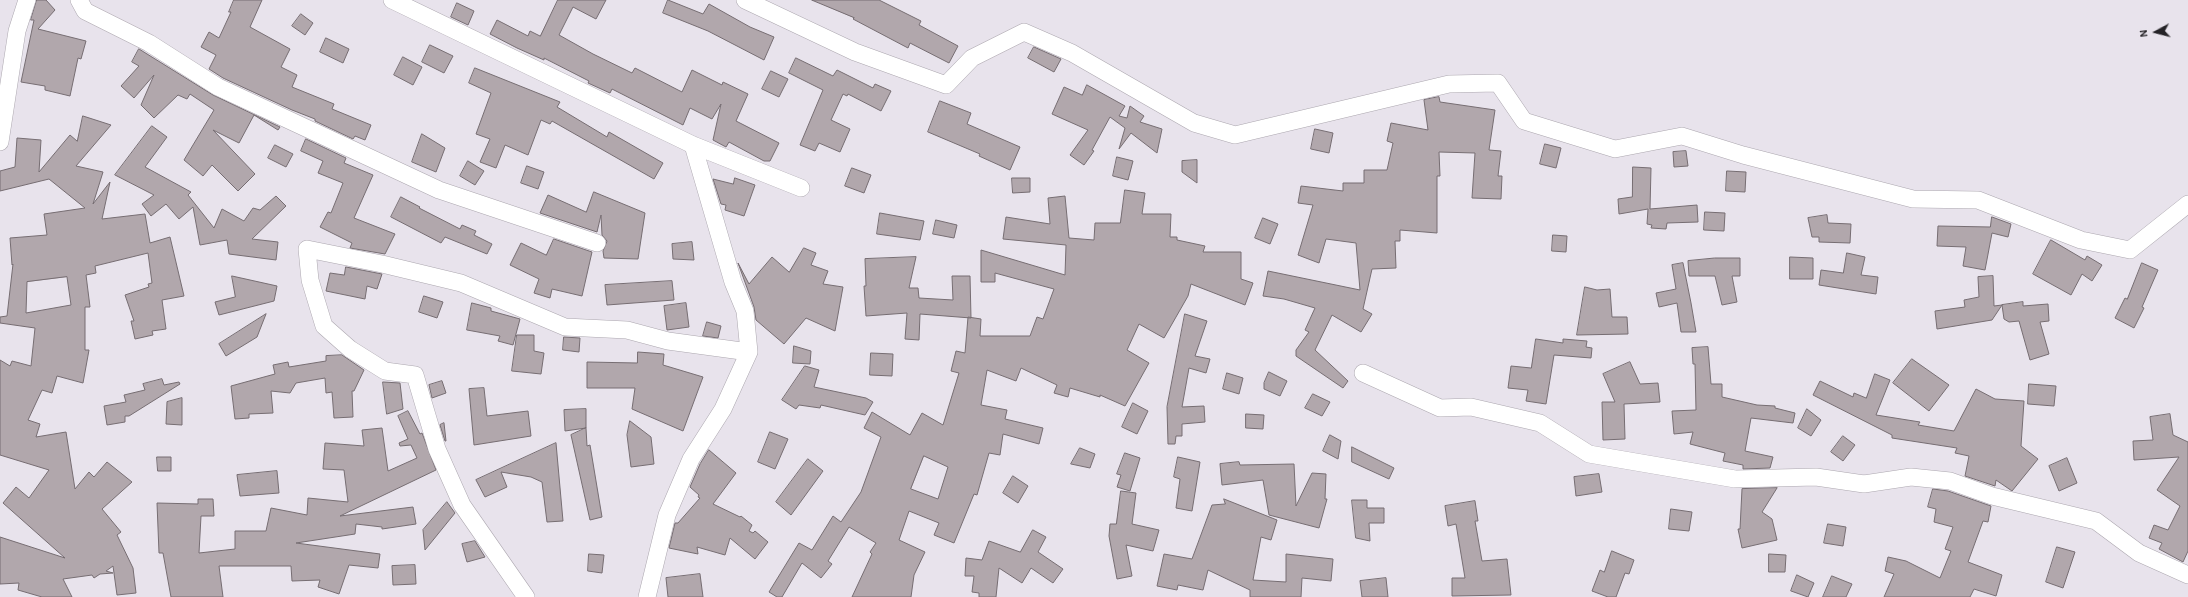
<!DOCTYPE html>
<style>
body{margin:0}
#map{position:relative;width:2188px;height:597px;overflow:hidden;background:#e8e3ec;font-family:"Alegreya Sans",sans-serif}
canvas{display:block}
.north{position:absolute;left:2136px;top:12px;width:40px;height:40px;-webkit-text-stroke:3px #e8e3ec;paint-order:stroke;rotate:263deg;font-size:11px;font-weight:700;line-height:16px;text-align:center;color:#252327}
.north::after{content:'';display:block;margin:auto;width:14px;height:18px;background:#252327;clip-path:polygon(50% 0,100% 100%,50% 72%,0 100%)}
</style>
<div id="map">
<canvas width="2188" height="597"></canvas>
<div class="north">N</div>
</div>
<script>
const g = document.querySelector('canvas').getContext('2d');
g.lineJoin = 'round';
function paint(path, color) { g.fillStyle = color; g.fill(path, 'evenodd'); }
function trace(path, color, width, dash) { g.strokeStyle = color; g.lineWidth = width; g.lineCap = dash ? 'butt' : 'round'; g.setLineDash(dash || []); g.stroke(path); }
const building = new Path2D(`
 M37 0H46L55 10 38 29 86 41 81 59 78 58 70 96 45 90V86L21 82 34 20H31Z
 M234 0H262L250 27 290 49 281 67 297 75 292 87 334 104 332 109 371 125 365 140 355 136 353 139 315 121V119L292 110 223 78 209 69 216 55 201 47 209 32 219 38 231 12H229Z
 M558 0H606L596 19 573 7 559 35 593 54 632 73 635 68 682 92 692 70 722 85 723 82 748 94 736 121 779 143 770 161H764L729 142 726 147 713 140 721 104 712 119 690 108 683 125 612 89 610 93 588 83 589 81 544 58V60L517 48 490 34 497 20 528 36 530 31 540 36Z
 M668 0 703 14 709 4 750 27 774 37 764 60 708 31 663 13Z
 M812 0H879L921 21 919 25 958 46 949 63 910 43 908 48 853 19 854 18Z
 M457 3 474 11 468 25 451 17Z
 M301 14 313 23 305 35 292 26Z
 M326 38 349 49 343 63 320 52Z
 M430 45 453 56 444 73 422 62Z
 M1034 47 1061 59 1054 72 1028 58Z
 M139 49 213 95 280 127 278 130 254 115 239 143 213 130 255 174 238 191 212 165 203 176 184 160 214 110 190 94 187 99 178 95 154 118 141 105 154 75 134 98 121 86 139 66 132 62Z
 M403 57 422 67 413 85 394 75Z
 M796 58 833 76 837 70 873 88 875 84 891 91 881 111 848 94 847 96 843 94 831 120 850 129 840 152 819 143 815 151 800 145 823 90 789 73Z
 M475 68 560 102 557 107 607 137 609 132 663 163 654 179 552 121 550 124 541 120 528 155 505 145 496 168 480 162 490 139 476 134 491 93 469 83Z
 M771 71 788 79 779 97 762 89Z
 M1087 85 1125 106 1119 116 1127 118 1130 106 1144 116 1140 122 1162 129 1157 153 1131 133 1119 149 1125 128 1110 117 1092 150 1094 151 1084 165 1070 155 1088 130 1052 114 1064 87 1082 95Z
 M1439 97 1440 102 1495 110 1489 150 1501 151 1498 176H1502L1501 199 1472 198 1475 153 1439 152 1440 176H1437V233L1400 230V241H1395L1396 268 1372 269 1363 309 1372 314 1361 332 1332 315 1315 350 1348 381 1343 388 1296 356V350L1309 332 1305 330 1315 308 1284 299 1263 296 1268 271 1360 290 1356 243 1326 239 1319 263 1298 255 1313 205 1298 203 1301 186 1343 191V183H1364V170H1387L1393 143 1387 141 1391 123 1428 130 1424 100Z
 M940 101 971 113 967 124 1020 147 1010 170 979 156 980 154 928 132Z
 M83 116 111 125 76 166 103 172 93 204 110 182 102 219 145 214 150 243 170 237 184 296 162 300 166 329 152 331 153 335 135 339 131 321H134L125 295 149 287 148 284 152 283 148 253 95 266 96 273 86 275 90 307H85V350H89L83 383 57 376 52 393 42 390 28 420 40 424 36 437 66 432 75 489 89 472 94 477 107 462 132 482 102 509 121 532 117 535 133 568 136 593 117 595 113 566 106 571 113 573 100 574 94 578 92 575 63 579 72 597H42L18 590 19 583 0 584V537L65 558 3 503 16 487 29 498 49 470 0 455V360L10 366 12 361 31 366 35 328 0 323V317L7 316 13 264 12 265 10 238 47 235 44 214 85 208 49 179 0 191V171L15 167 17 138 41 140 39 172 70 135 77 141ZM67 277 71 305 26 313 27 282Z
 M152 126 167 137 145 167 191 192 188 195 214 228 222 209 244 221 253 208 260 210 276 196 286 206 252 239 278 242 276 260 229 254 227 240 200 245 193 207 179 219 166 204 151 216 142 204 154 195 115 175Z
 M1315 129 1333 133 1329 153 1311 149Z
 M422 134 445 148 436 172 412 162Z
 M306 139 346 158 344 163 373 175 354 218 395 234 385 254 350 248 352 243 320 227 328 212 331 213 343 183 318 173 323 161 301 151Z
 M1545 144 1561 148 1556 168 1540 164Z
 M275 145 293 154 286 167 268 158Z
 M1686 151 1688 166 1674 167 1673 152Z
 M1117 157 1133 161 1128 180 1113 176Z
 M1197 160V183L1182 172V161Z
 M468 161 484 171 475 185 460 176Z
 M527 166 544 172 538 189 521 183Z
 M1633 167 1651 168 1650 209 1697 205 1698 222 1667 223 1666 229 1651 228 1652 225 1647 224 1648 209 1619 214 1618 199 1632 197Z
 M852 168 871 175 864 193 845 186Z
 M1727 171 1746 172 1745 192 1726 191Z
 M735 178 755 185 744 216 725 210 726 205 721 204 713 179 733 184Z
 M1012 178H1030V192L1013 193Z
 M1125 190 1145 193 1142 214H1171L1170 237H1177V240L1205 246 1203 252H1241V279L1253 283 1245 305 1191 284 1188 296 1164 338 1139 324 1127 350 1149 363 1125 406 1100 395V397L1070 388 1068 397 1054 393 1057 385 1021 368 1016 381 987 370 981 405 1007 410 1005 419 1043 428 1039 444 1003 434 1000 455 989 453 977 495 974 494 954 543 934 535 939 523 909 511 899 540 925 552 914 575 911 597H852L872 554 870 552 876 543 849 527 828 561 832 564 821 578 802 563 782 597H777L769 592 799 543 812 550 833 516 841 522 861 492 881 437 864 428 872 412 910 435 922 413 943 425 959 373 951 371 956 351 965 353 968 317 981 319 980 336H1030L1037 317 1043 319 1054 289 995 273V282H981V250L1065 275 1066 245 1003 239 1006 217 1050 224 1048 198 1065 196 1069 238 1094 240 1095 223H1120ZM924 456 948 467 938 499 911 489Z
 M594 192 645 213 638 259 604 258 603 251 607 241 602 235 601 215 597 232 540 213 548 195 586 212Z
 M401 197 420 207 419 208 460 229 462 225 476 231 474 235 492 244 487 254 445 237 441 243 391 217Z
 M1705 212 1725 213 1724 231 1704 230Z
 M880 213 924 221 920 240 877 234Z
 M1827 215 1828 223 1851 224 1850 243 1819 242V237H1812L1808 218Z
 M1992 217 2011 224 2008 237 1992 233 1985 270 1963 266 1966 247 1937 246 1938 226 1990 227Z
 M1263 218 1278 224 1270 244 1255 238Z
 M936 220 957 225 954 238 933 234Z
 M1553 235 1567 236 1566 252 1552 251Z
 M554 239 592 252 582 296 552 289 550 298 534 293 539 279 510 265 521 243 546 255Z
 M2051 240 2085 260 2087 256 2102 265 2092 281 2082 274 2071 295 2033 274Z
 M692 242 694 260 673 259 672 244Z
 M804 248 816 253 811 265 828 271 823 284 843 287 835 331 806 318 784 344 756 320 754 307 738 263 749 284 772 257 789 272Z
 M1847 253 1865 257 1861 275 1878 277 1876 294 1819 285 1821 270 1843 273Z
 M916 257 909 288H918L919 298 953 300 952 276H970L971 318 920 314 919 340 905 339 907 313 866 316 864 286H866L865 259Z
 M1790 257 1813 258V279H1790Z
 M1715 258H1740V276H1732L1737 302 1722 305 1715 276H1689L1688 261Z
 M1683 263 1691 303 1696 332H1681L1677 303 1659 307 1656 293 1676 289 1672 265Z
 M2142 263 2158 270 2142 307 2144 308 2134 328 2115 318 2125 298 2127 299Z
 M346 267 382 274 377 289 367 286 365 299 326 291 330 273 344 275Z
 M232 276 277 286 274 301 219 315 215 302 235 297Z
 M1993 276 1994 306 2002 305 1992 320 1937 329 1935 311 1965 307 1964 300 1979 297 1978 277Z
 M672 281 674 300 607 305 605 285Z
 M1585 287 1597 290 1610 289 1612 317H1627L1628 334 1577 335Z
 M424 296 443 302 437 318 419 312Z
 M2023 302V306L2048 304 2049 321 2040 322 2049 354 2030 360 2019 321 2009 322 2004 319 2002 305Z
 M472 303 491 308V311L520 319 513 345 498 341 500 336 467 330Z
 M686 303 689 327 667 330 664 306Z
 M266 314 257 337 226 356 219 344Z
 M1185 314 1207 321 1195 356 1210 359 1206 373 1189 368 1182 407 1204 406 1205 422 1182 424V436H1176L1175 444H1168L1167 407Z
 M707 322 721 326 718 338 703 336Z
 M517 335H534V351L544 353 541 374 512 371Z
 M564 337 580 338 579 352 563 350Z
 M1536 339 1563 343V339L1587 341 1586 347 1592 348 1591 358 1554 355 1546 404 1526 401 1528 390 1508 388 1511 366 1531 368Z
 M794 346 811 351 810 364 793 363Z
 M1708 347 1711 384H1722V397L1757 405 1775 406V408L1795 413 1793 423 1751 418 1745 451 1773 457 1770 468 1743 469V465L1723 461 1725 453 1690 444 1693 432 1674 434 1672 411 1696 410 1695 364H1693L1692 348Z
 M638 352 664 354 663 365 703 377 683 431 632 409 635 388H587V362L637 363Z
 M871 353 893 354 892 376 870 375Z
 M342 355 364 370 354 391H352L353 417 334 418 332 392 326 393 325 378 296 383 290 393 271 391 273 413 249 414V418L235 419 231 386 275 374 273 365 288 362 289 367 326 361V356Z
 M1912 359 1949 385 1929 411 1893 383Z
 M1630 362 1640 384 1658 383 1660 402 1624 404 1625 439 1603 440 1602 402H1615L1603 374Z
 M805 366 819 370 814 387 866 398 873 402 865 415 821 405 820 408 799 405 796 409 782 400Z
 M1269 372 1287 381 1280 396 1264 389V383Z
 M1227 373 1243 378 1239 394 1223 389Z
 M1875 374 1890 380 1876 415 1920 422 1918 425 1954 431 1976 389 1995 399 2024 401 2021 446 2038 459 2012 491 1996 480 1995 486 1965 476 1969 456 1955 453 1957 448 1892 438V435L1813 395 1820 381 1853 397 1854 393 1866 398Z
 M162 379 164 385 179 382 180 384 129 416H125V422L107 425 104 406 126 402 124 395 145 390 143 384Z
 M442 381 446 393 432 398 429 385Z
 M383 382 400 383 403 409 387 414Z
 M2029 384 2056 386 2054 406 2028 404Z
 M484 388 487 416 528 411 531 436 474 445 469 389Z
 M1313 394 1330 402 1322 416 1305 408Z
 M182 398V425L166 424 167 402Z
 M1133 403 1148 411 1137 434 1122 427Z
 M586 409V428L565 431 564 410Z
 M1807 409 1821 420 1811 436 1798 428Z
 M408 411 420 434 422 433 436 470 340 516 413 507 416 524 382 529V527L356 524 355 534 296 543 380 554 378 568 349 565 339 594 318 587 320 580 292 581 291 566H219L223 597H171L163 553H159L157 503 198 504V499H213L214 516H201L199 553 235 549V531H266L271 508 307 515 308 498 348 502 344 470 323 469 325 443 364 446 362 430 382 428 388 471 417 458 411 445 400 446 399 443 408 439 398 416Z
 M1246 414 1264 415 1263 429 1246 428Z
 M2170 414 2173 435 2188 442V551L2183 562 2159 549 2162 543 2149 538 2154 525 2168 530 2180 506 2157 490 2179 457 2134 460 2133 441 2153 440 2150 417Z
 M630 421 651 437 654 464 631 467 627 435Z
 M444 423 446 441H445L440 425Z
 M586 428 587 446 590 445 602 517 590 520 571 435Z
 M770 432 788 439 775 469 758 462Z
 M1330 435 1341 441 1338 459 1323 451Z
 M1843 436 1855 445 1843 461 1831 452Z
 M556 443 563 521 547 522 542 482 531 477 501 472 507 487 485 497 476 480Z
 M1352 447 1394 468 1389 479 1352 462Z
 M1080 448 1095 454 1090 468 1071 464Z
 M709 450 736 473 713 504 740 517 741 516 752 525 749 531 753 533 755 531 768 542 755 559 730 538 725 555 697 547 698 554 669 548 675 523H678L700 498 698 497 699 495 690 487 700 464Z
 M1125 453 1140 458 1130 491 1117 487 1121 475 1117 474Z
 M157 457H171V471H158Z
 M1178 457 1200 462 1192 511 1176 508 1180 479 1174 477Z
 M2067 458 2077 483 2059 491 2049 466Z
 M808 459 823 471 791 515 776 502Z
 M1239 462 1240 465 1294 464 1296 506 1312 473 1326 474 1325 499H1327L1319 528 1269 515 1263 480 1222 485 1220 464Z
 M277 471 279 493 240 496 237 475Z
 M1599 474 1602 492 1576 496 1574 477Z
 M1013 476 1028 486 1018 503 1003 493Z
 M1777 488 1762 512 1772 519 1777 540 1742 548 1738 529H1740L1742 489Z
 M1933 489 1948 491 1991 506 1988 522 1983 521 1968 562 2002 575 1996 596 1974 589 1970 597H1884L1894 574 1885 571 1888 557 1906 561 1940 578 1951 551 1945 549 1953 527 1934 522 1936 509 1928 507Z
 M1121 491 1136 493 1132 524 1159 530 1153 551 1126 545 1132 576 1117 579 1109 536 1110 524H1116Z
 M1224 499 1277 520 1271 540 1261 537 1253 580 1286 582V554L1333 559 1331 581 1302 578 1301 597H1250V590L1208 570 1203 590 1178 585 1177 590 1157 586 1164 554 1192 559 1212 505 1225 504Z
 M1352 500H1367V508H1384V523H1369L1370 541 1356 538Z
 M1475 501 1478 521H1475L1482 561 1507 559 1511 595 1452 596V578H1465L1456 524 1448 526 1445 506Z
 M447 502 455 513 425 550 423 530Z
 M1671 509 1692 512 1689 531 1669 529Z
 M1828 524 1846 527 1843 546 1824 543Z
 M1033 530 1046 537 1038 552 1063 569 1053 583 1031 568 1022 583 999 568 996 597H979V593L972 592 974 576H965L966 558 982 560 989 541 1020 552Z
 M475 541 485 557 467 562 462 544Z
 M2057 547 2075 552 2063 588 2046 582Z
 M1612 551 1634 560 1629 574 1625 573 1616 597H1608L1592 591 1600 570 1604 572Z
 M589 554 604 555 602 573 588 571Z
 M1769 554 1786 555 1785 572H1769Z
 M415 565 416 584 393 585 392 566Z
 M700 574 703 597H668L666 578Z
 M1797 575 1814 583 1808 597 1791 591Z
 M1832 576 1852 584 1846 597H1823Z
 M1386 578 1388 597H1362L1360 581Z`);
const street = new Path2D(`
 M79 0 85 11 149 43 218 87 439 190 597 243
 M392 0 693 145 801 188
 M745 0 855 52 946 85 972 58 1024 32 1072 53 1194 123 1235 135 1449 84 1498 83 1524 121 1615 149 1682 136 1743 155 1913 199 1978 200 2081 240 2130 250 2188 204
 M0 142 17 31 27 0
 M1363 373 1440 408 1471 407 1540 423 1589 454 1735 479 1816 477 1864 484 1911 477 1950 481 1992 496 2096 521 2139 553 2188 575
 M526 597 462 505 437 449 415 375 385 371 350 349 324 326 310 280 307 249 382 264 461 283 565 327 627 330 668 341 749 352
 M647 597 667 515 691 459 723 409 749 352 745 311 733 282 693 145`);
paint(building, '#b1a7ac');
trace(building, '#766d72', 1);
trace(street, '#aca7af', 18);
trace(street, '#fff', 17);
</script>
